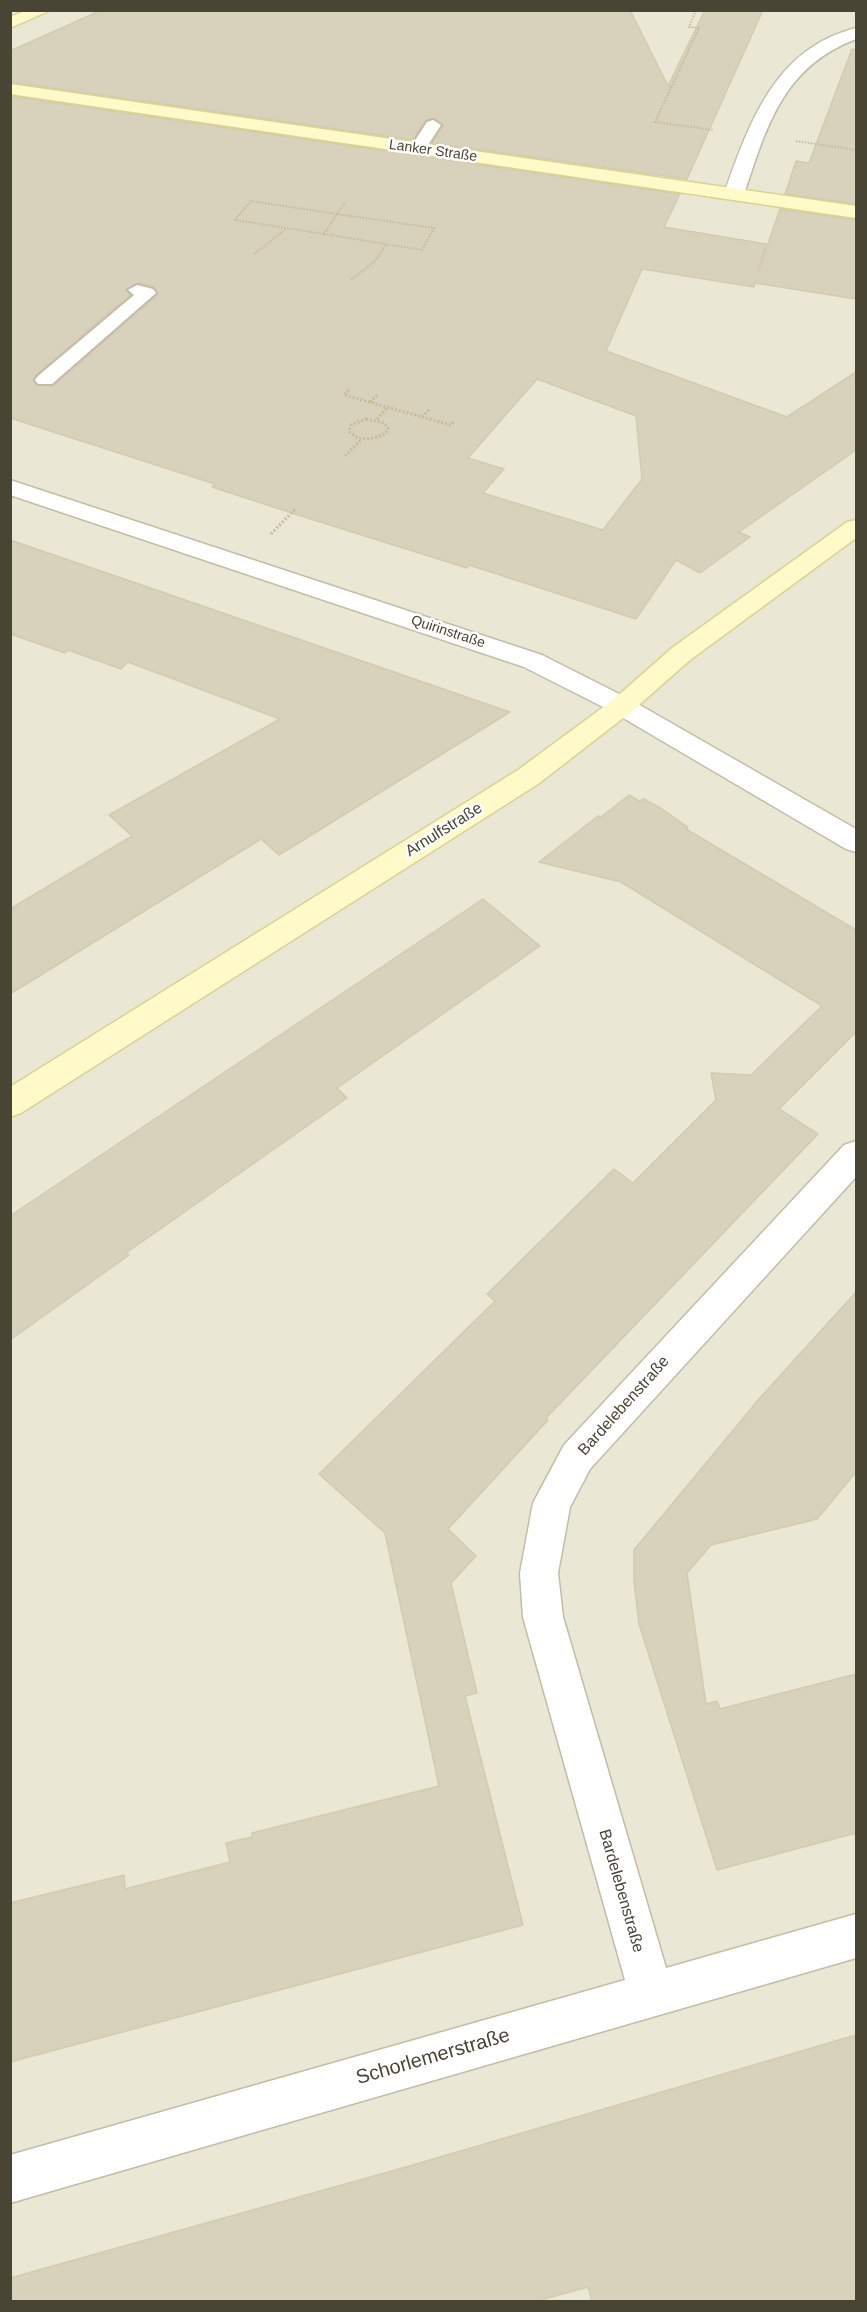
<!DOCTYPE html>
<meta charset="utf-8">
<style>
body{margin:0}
#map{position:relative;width:867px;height:2312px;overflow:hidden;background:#f5f3e7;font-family:Arial,sans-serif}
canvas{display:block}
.frame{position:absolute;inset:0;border:12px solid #494535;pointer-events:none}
</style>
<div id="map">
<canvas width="867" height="2312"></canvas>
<div class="frame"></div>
</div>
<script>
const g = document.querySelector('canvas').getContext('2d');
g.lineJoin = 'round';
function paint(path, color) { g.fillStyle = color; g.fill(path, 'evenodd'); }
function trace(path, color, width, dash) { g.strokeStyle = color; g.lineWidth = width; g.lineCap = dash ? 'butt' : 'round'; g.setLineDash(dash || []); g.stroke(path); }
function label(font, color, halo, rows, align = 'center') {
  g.font = font + ' Arial,sans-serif'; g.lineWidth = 5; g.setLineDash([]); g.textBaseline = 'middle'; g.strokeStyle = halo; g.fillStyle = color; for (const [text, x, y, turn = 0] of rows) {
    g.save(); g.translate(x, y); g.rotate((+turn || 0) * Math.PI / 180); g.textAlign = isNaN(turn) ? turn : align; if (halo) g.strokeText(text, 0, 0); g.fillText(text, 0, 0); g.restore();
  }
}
const residential = new Path2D(`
 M52 11H856V208L11 87V26Z
 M11 94 856 216V519L674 649 564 740 11 1092Z
 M856 538V2301L11 2302V1116L687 663Z`);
const building = new Path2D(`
 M102 10H630L668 86 705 10H763L687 179 432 143 443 125 434 118 425 121 413 140 10 82V51Z
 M852 49 856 50V204L785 194 796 161 809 163Z
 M10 96 680 194 664 227 766 244 758 273 780 209 856 220V299L755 283 754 287 642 269 606 351 787 417 856 372V450L739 532 750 537 700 573 676 560 636 619 469 565 467 568 301 516 212 487 215 484 10 418ZM138 283 154 287 157 295 53 386 36 385 33 380 37 374 130 295 126 290ZM537 379 636 416 642 479 603 530 483 493 504 469 468 458Z
 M10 540 133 582 510 712 279 855 261 839 10 994V909L132 836 109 815 280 719 128 662 121 669 68 650 65 653 10 634Z
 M629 795 639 801 644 799 662 809 688 827 686 829 856 930V1032L779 1109 818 1134 546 1418 548 1420 448 1529 476 1556 451 1583 477 1693 465 1696 523 1925 10 2062V1903L124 1875 125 1889 230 1862 226 1843 252 1837V1833L439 1786 385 1533 319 1474 495 1301 487 1294 614 1169 633 1183 716 1100 711 1073 751 1075 822 1006 621 882 539 862 598 816 601 817Z
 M483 899 540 946 337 1088 347 1098 126 1253 129 1255 10 1340V1216Z
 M856 1292V1472L817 1519 711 1545 687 1573 706 1704 717 1701 720 1709 856 1674V1833L717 1870 639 1624 634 1581V1550L759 1399Z
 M856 2035V2301H592L588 2287 537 2301H10V2278L406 2167Z`);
const pathFar1 = new Path2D(`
 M696 10 689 27 699 28 655 122 714 130
 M796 141 856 150
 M337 214 345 202
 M324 234 422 250 434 228 337 214
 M324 234 235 220 251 201 337 214
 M324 234 337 214
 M254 254 286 229
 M351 280 376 260 386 244`);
const path = new Path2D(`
 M349 390 344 395 451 425 454 421
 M370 402 377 395
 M422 417 429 410
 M366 419 384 423 388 428 386 433C374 439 359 443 349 431L351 425Z
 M377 419 388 407
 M345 456 361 440
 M271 534 295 509`);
const lane = new Path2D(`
 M433 120 441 125 424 151 418 153 412 151 410 148 427 122Z
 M137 285 153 289 156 293 52 384H38L35 380 38 376 134 295 128 290Z`);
const street = new Path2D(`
 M856 28V39C783 67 767 125 744 194L741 198H727L724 194C749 123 775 48 856 28Z
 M10 480 542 655 631 700 856 829V852L846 849 613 712 524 667 10 495Z
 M856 1141V1177L590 1469 570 1507 558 1573 563 1617 666 1968 856 1914V1958L10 2203V2155L625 1980 523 1617 520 1573 533 1503 564 1445 844 1145Z`);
const secondary = new Path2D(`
 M27 10H51L10 28V17Z
 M10 84 856 206V218L10 94Z
 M856 520V538L690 660 631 712 538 784 21 1113 10 1117V1087L518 770 613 700 672 648 847 522Z`);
const farStreetnames = [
 ["Lanker Straße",433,151,8],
 ["Quirinstraße",448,632,18]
];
const streetNames = [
 ["Arnulfstraße",444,830,-32],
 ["Bardelebenstraße",624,1406,-48],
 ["Bardelebenstraße",621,1891,74]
];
const nearStreetnames = [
 ["Schorlemerstraße",433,2057,-16]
];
paint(residential, '#eae7d4');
paint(building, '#d8d1bb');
trace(building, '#d4cbad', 1.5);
trace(lane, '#c2bda8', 4);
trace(street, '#c2bda8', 3);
trace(secondary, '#dad391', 3);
trace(pathFar1, '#c6bd98', 2, [1.5, 1.5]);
trace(path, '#c6bd98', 3, [2, 2]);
paint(lane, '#fff');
paint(street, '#fff');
paint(secondary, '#fffac7');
label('14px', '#494535', '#fff', farStreetnames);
label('16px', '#494535', '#fff', streetNames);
label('20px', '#494535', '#fff', nearStreetnames);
</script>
